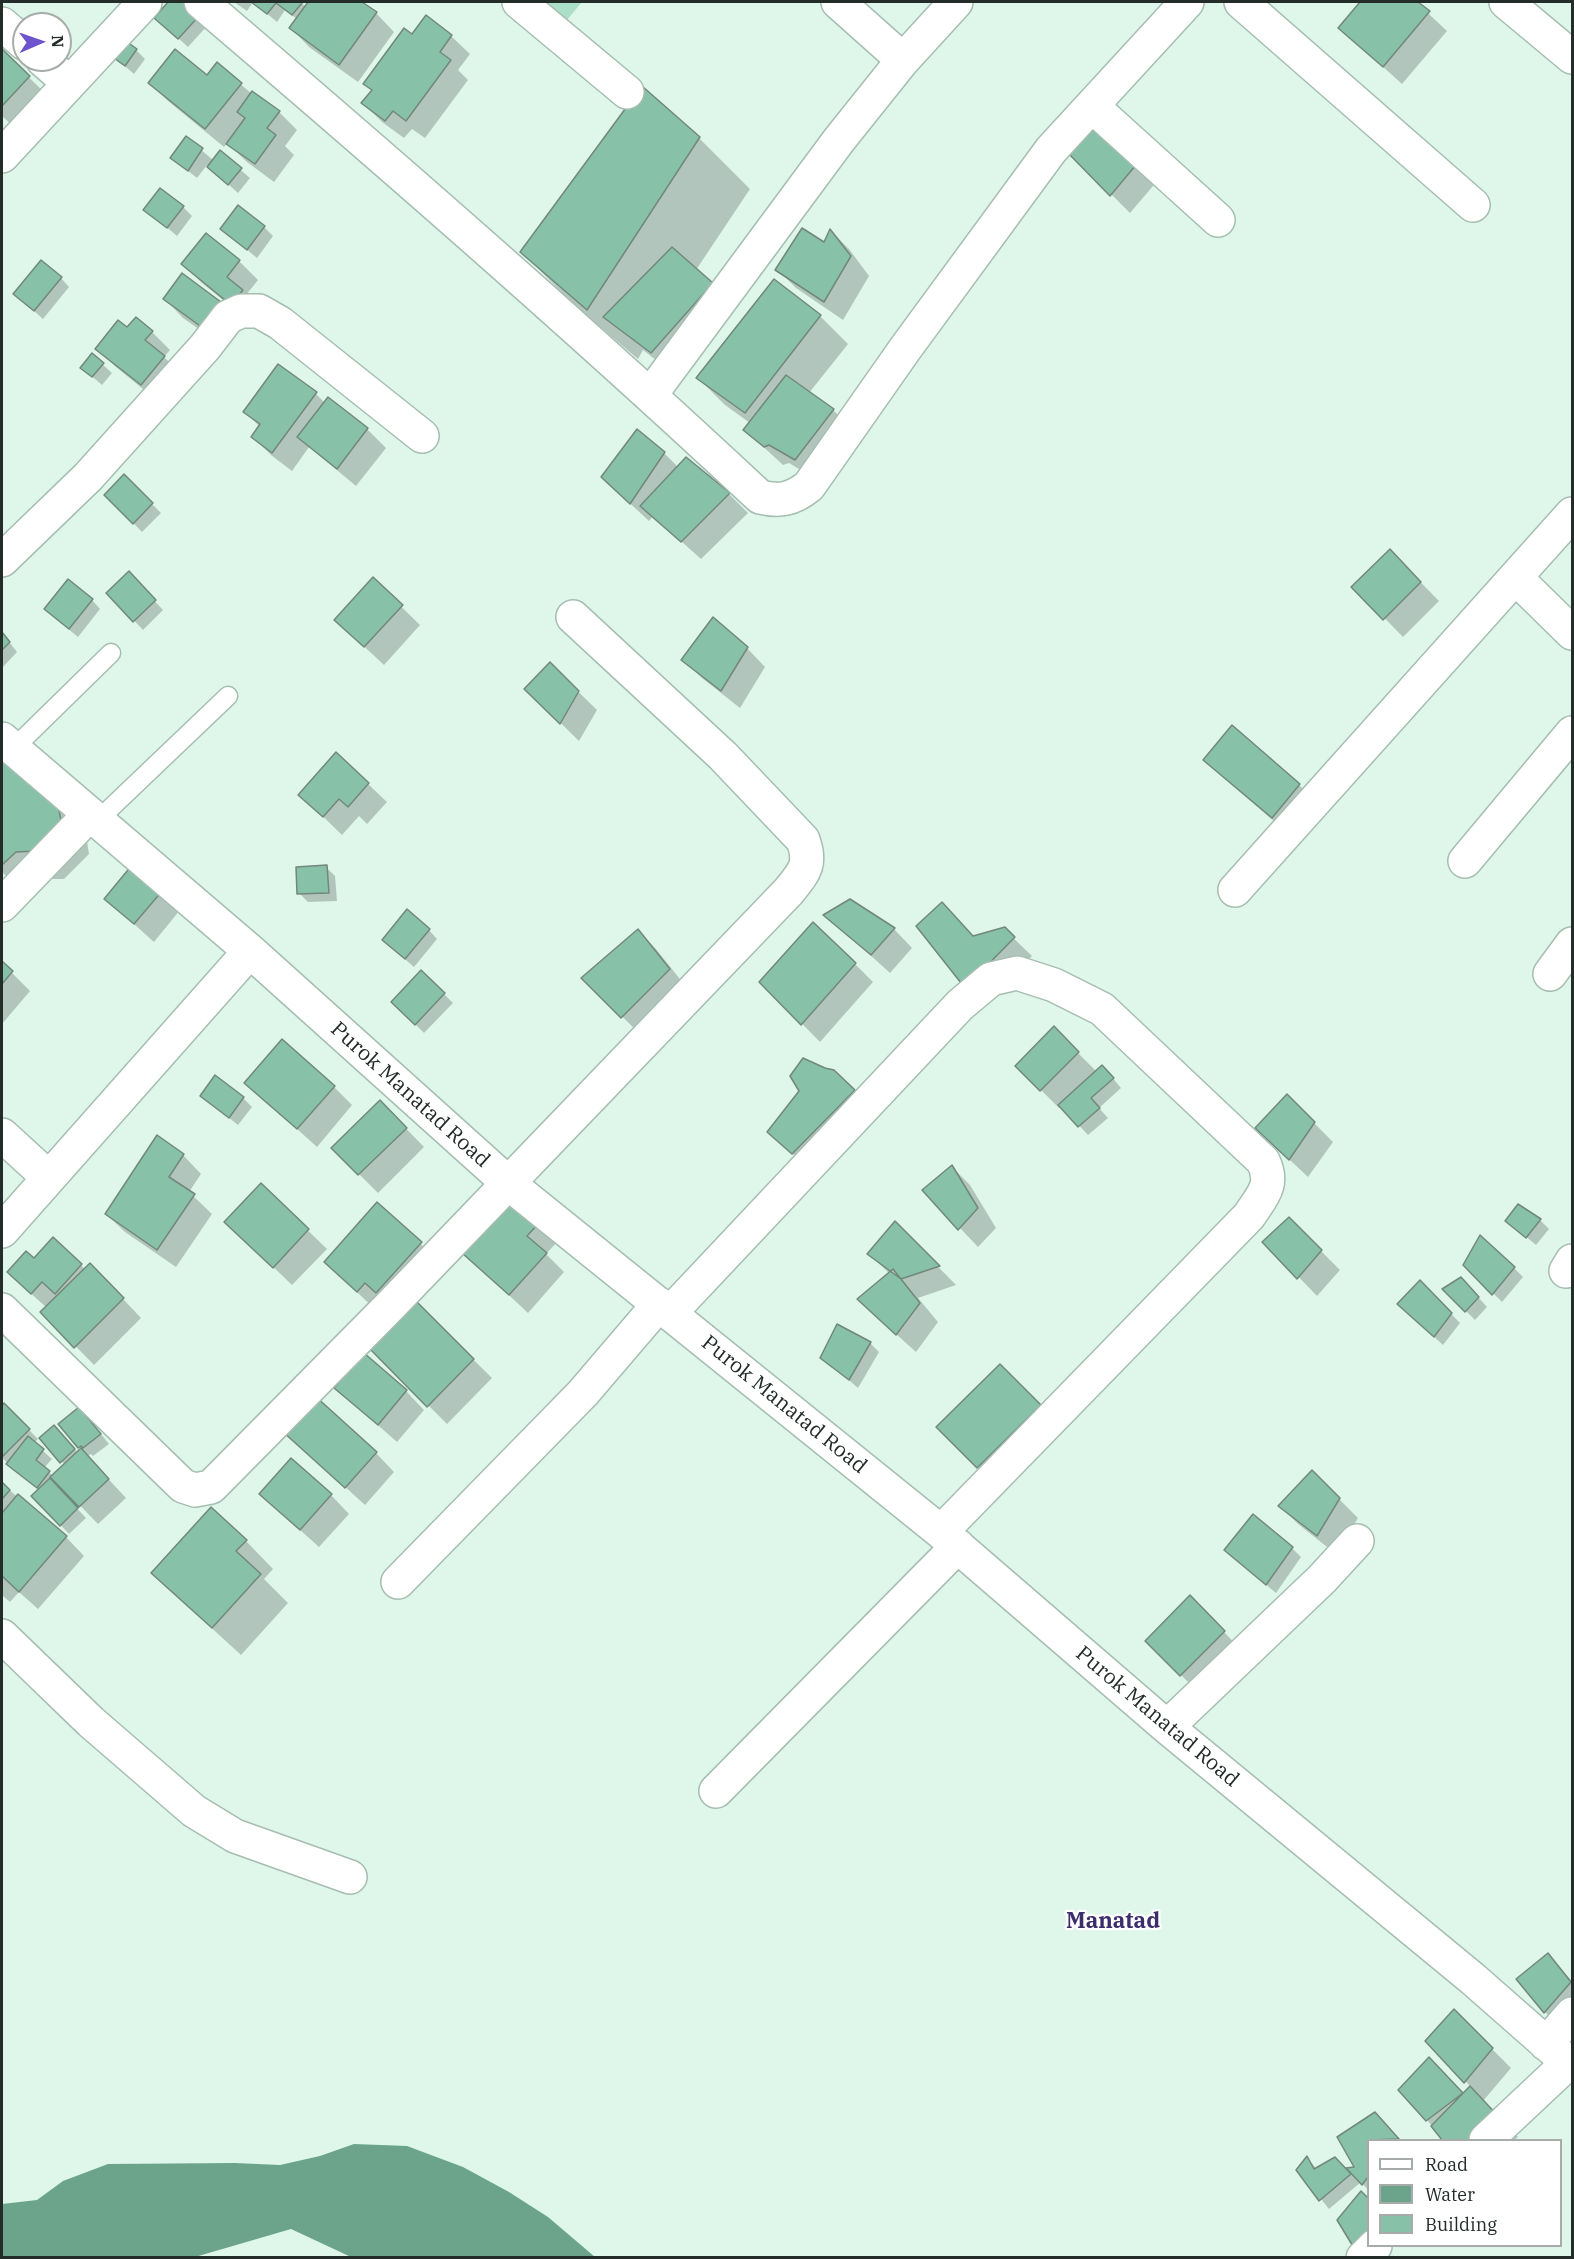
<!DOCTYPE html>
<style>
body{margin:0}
#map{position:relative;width:1574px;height:2259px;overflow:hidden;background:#dff7eb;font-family:"IBM Plex Serif",serif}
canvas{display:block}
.frame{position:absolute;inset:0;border:3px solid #232c28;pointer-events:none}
.legend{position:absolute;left:1367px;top:2139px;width:195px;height:108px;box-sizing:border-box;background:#fff;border:2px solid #a7aba9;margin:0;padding:8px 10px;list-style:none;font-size:18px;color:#232c28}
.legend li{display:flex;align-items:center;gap:12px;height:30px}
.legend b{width:30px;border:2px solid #a7aba9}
.north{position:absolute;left:12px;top:12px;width:60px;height:60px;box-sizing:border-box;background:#fff;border:2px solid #a7aba9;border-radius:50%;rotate:88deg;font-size:16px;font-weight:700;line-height:24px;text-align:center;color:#232c28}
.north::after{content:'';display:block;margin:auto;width:21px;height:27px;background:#6d53cc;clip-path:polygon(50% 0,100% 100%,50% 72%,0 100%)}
</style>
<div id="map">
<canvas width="1574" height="2259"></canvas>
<div class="frame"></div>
<ul class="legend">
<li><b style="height:8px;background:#fff"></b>Road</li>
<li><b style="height:16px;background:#6ba48b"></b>Water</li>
<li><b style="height:16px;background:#87c1a7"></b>Building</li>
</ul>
<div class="north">N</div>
</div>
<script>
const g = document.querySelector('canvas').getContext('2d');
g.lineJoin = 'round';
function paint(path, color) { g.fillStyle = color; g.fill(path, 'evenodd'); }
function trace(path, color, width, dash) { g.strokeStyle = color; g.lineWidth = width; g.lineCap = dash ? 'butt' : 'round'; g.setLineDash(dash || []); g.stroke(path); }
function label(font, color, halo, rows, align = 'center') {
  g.font = font + ' "IBM Plex Serif",serif'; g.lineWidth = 4.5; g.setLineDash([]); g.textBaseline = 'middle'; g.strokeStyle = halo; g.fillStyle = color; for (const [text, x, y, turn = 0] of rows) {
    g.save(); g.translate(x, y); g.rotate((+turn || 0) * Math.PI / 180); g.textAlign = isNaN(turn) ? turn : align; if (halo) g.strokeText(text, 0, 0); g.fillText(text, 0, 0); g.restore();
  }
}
const green = new Path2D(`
 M542 2H582L566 21Z`);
const water = new Path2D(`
 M354 2144 407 2146 463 2167 509 2192 548 2217 595 2257H351L291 2229 195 2257H2V2204L37 2200 63 2181 108 2164 235 2163 280 2165 320 2156Z`);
const shadow = new Path2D(`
 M170 2H181L207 26 188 47 156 18Z
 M234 2H300L306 7 310 2H360L376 13 394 32 358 82 309 47 291 28 297 19 285 10 277 22 253 2 247 11Z
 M1362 2H1416L1447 31 1402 84 1340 28Z
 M413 36H451L470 54 458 70 468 80 425 138 412 129 404 138 382 122 363 103 372 91 365 84Z
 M136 50 145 59 134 74 113 56Z
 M2 51 47 95 16 129 2 116Z
 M217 64 252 94 279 112 297 130 285 146 294 155 274 182 247 162 227 143 224 147 168 101 150 83 207 77Z
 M642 88 699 138 750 189 696 270 712 284 670 371 643 350 638 359 572 303 522 252Z
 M187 138 213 160 220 152 250 178 238 193 207 165 197 178 172 158Z
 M1070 153 1140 161 1159 179 1130 213Z
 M183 207 192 216 177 236 145 209Z
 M264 227 273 236 257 258 222 229Z
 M831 231 849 249 869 276 843 320 796 288 777 269 825 244Z
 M207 235 239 261 258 280 246 295 250 322 202 283 183 264Z
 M61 278 69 287 43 319 24 302Z
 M775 281 820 316 848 344 809 393 833 410 852 428 814 478 789 463 783 465 745 430 750 423 725 405 698 378Z
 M165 299 243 325 226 348 183 318Z
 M127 329 152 332 170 350 164 357 182 375 160 403 116 367 97 349Z
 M92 355 112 373 102 385 82 368Z
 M316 394 325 403 329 399 367 429 386 448 356 486 309 447 292 471 271 455 253 437 260 427 245 412Z
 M664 453 678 467 686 459 729 494 748 513 701 559 653 516 649 521 622 496Z
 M124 476 161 513 142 532 106 495Z
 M1390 551 1439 601 1403 637 1354 587Z
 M373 579 420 625 384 665 355 638Z
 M137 582 163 610 143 630 108 593Z
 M92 600 100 609 78 637 55 618Z
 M2 633 17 652 2 668Z
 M747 648 765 667 740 708 702 678 683 659Z
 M550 664 597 710 579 741 526 689Z
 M1232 727 1299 785 1318 803 1291 836 1224 778 1205 760Z
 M7 750 86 835 89 854 64 879H44L26 895 2 872V755Z
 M368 784 387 802 367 824 359 816 342 835 300 794Z
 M133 867 180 910 154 942 106 899Z
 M326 867 335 876 337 901 308 902 299 893Z
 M850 901 894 929 912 948 890 973 826 915Z
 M1004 929 1032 956 984 1005 974 937Z
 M429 930 437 939 414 967 393 949Z
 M638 931 656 949 687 988 641 1035 583 978Z
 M2 963 30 991 2 1024Z
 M855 964 873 982 820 1042 761 982Z
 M422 972 453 1003 424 1033 393 1002Z
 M1054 1029 1097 1072 1111 1076 1121 1088 1099 1108 1108 1118 1088 1135 1061 1106 1059 1108 1017 1066Z
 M825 1070 834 1071 873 1109 811 1171 769 1132Z
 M246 1083 334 1087 352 1105 317 1147Z
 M202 1096 243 1098 252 1107 238 1125Z
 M1287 1096 1333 1142 1308 1177 1275 1146Z
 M380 1102 424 1147 378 1193 333 1148Z
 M183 1155 201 1174 189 1192 212 1214 176 1267 125 1232 106 1214Z
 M952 1167 970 1185 996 1228 978 1247 924 1190Z
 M261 1185 327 1249 292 1285 245 1240Z
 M513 1198 559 1240 546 1254 564 1272 528 1313 464 1253Z
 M378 1204 440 1262 376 1310 344 1280Z
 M1518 1206 1540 1220 1549 1229 1536 1245 1507 1221Z
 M1289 1219 1340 1270 1317 1296 1265 1242Z
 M895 1223 956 1285 918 1298 938 1322 916 1352 877 1317 890 1274 869 1254Z
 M53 1239 86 1270 109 1284 141 1318 94 1365 42 1312 47 1308 27 1290 34 1260Z
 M1465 1265 1514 1268 1523 1277 1502 1302Z
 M1420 1282 1460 1323 1443 1345 1408 1313Z
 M1470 1288 1487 1307 1475 1320 1444 1289Z
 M416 1303 492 1378 447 1424 371 1348Z
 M870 1343 879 1352 858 1388 822 1357Z
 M1000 1366 1058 1424 996 1485 939 1427Z
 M336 1388 406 1391 424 1410 397 1442Z
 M4 1405 38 1439 34 1443 52 1459 44 1468 53 1476 65 1465 41 1439 63 1435 78 1453 81 1449 79 1447 88 1418 109 1444 93 1456 91 1454 87 1456 126 1498 98 1524 57 1482 55 1485 86 1518 69 1534 33 1496 39 1490 2 1458V1408Z
 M284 1431 376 1453 394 1472 365 1505Z
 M1312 1472 1358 1518 1336 1554 1298 1524 1280 1506Z
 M2 1484 66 1537 84 1556 38 1609 19 1592 10 1602 2 1595Z
 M331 1495 349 1514 319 1547 280 1512Z
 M246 1541 273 1569 264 1579 288 1603 241 1655 181 1600Z
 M1292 1548 1301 1557 1276 1593 1234 1558Z
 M1209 1616 1242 1651 1199 1693 1147 1641Z
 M1548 1955 1572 1981V2020L1564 2030 1545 2012 1518 1979Z
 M1454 2011 1511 2068 1483 2101 1518 2137 1514 2140H1444L1427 2120 1429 2059 1464 2095 1471 2087 1427 2041Z
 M1375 2114 1401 2140H1368V2190L1361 2182 1329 2209 1298 2170 1307 2158 1317 2169H1356Z`);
const building = new Path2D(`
 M168 2H183L199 16 178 39 154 18Z
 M251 2H303L292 15 276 3 267 14Z
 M308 2H362L377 12 339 65 289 28Z
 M1360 2H1418L1430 11 1383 67 1338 28Z
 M426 15 452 35 440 52 451 60 406 121 393 111 385 121 361 103 372 90 363 84 404 28 412 34Z
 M123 39 137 49 125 66 111 56Z
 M2 49 30 76 2 106Z
 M175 49 207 75 217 62 242 83 205 129 148 83Z
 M642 86 700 137 587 310 520 252Z
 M252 91 280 111 267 128 276 135 255 164 226 144 245 118 237 112Z
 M1094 122 1141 159 1110 196 1068 153Z
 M186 136 203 148 188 171 170 158Z
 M220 150 242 168 228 185 207 167Z
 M160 188 184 206 167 228 143 210Z
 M238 205 265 226 247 250 220 229Z
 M802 228 824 242 830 229 851 256 824 302 775 270Z
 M206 233 240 260 227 277 243 290 231 305 181 264Z
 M672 247 713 283 651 353 603 317Z
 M41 260 62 277 34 311 13 294Z
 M182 273 225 305 207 331 163 299Z
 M774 279 821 315 745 413 696 378Z
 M136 317 153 331 145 340 165 356 141 385 95 349 118 320 127 327Z
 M92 353 104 363 92 377 80 368Z
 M278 364 317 392 272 453 251 437 260 424 243 412Z
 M786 375 834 409 795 460 769 445 764 447 743 430Z
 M328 397 368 428 337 469 297 437Z
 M637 429 665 452 630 504 601 477Z
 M686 457 730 493 681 542 640 506Z
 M124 474 153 503 133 524 104 495Z
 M1390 549 1421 582 1383 620 1351 587Z
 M129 571 156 600 133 622 106 593Z
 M373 577 403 605 364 647 334 620Z
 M68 579 93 599 69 629 44 609Z
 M713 617 748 647 721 691 681 660Z
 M2 632 10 642 2 650Z
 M550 662 579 691 560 724 524 689Z
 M1232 725 1300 784 1272 818 1203 760Z
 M336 752 369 783 348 807 339 799 323 817 298 795Z
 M2 753 58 805 62 826 36 851 16 852 2 865Z
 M132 865 163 890 134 924 104 899Z
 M327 865 329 893 297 894 296 867Z
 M850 899 895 928 871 955 823 915Z
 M942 902 973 936 1005 927 1015 937 965 988 916 926Z
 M407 909 430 929 405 959 382 940Z
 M813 922 856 963 801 1025 759 982Z
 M638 929 670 969 621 1018 581 978Z
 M2 961 13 971 2 984Z
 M421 970 445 993 415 1025 391 1002Z
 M1054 1026 1079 1052 1040 1091 1015 1066Z
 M282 1039 335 1086 297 1129 244 1083Z
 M803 1058 825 1068 834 1070 855 1090 792 1154 767 1132 799 1091 790 1076Z
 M1102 1065 1114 1078 1091 1098 1100 1108 1078 1127 1058 1105Z
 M215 1075 244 1097 229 1118 200 1096Z
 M1287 1094 1315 1122 1289 1160 1255 1128Z
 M380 1100 407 1128 358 1175 331 1148Z
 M157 1135 184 1154 169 1177 195 1194 157 1250 105 1214Z
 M952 1165 978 1208 958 1230 922 1190Z
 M261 1183 309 1229 273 1268 224 1222Z
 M513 1195 541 1221 527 1236 547 1253 509 1295 462 1253Z
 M377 1202 422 1242 376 1293 365 1283 357 1292 324 1262Z
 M1518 1204 1541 1219 1526 1238 1505 1221Z
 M1289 1217 1322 1250 1297 1279 1262 1242Z
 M895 1221 940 1266 901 1279 867 1254Z
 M1480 1235 1515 1267 1492 1295 1463 1265Z
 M53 1237 82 1264 55 1294 42 1282 31 1294 7 1272 26 1251 34 1258Z
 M90 1263 124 1298 74 1348 40 1312Z
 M893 1269 920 1303 896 1335 857 1299Z
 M1461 1277 1479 1297 1465 1312 1442 1289Z
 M1420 1280 1452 1313 1434 1337 1397 1304Z
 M416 1301 474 1359 427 1407 369 1348Z
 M837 1324 871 1342 849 1380 820 1358Z
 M364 1353 407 1390 378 1425 334 1388Z
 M1000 1364 1041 1405 977 1468 936 1427Z
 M314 1395 377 1452 345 1488 282 1431Z
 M4 1403 30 1429 2 1457V1406Z
 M79 1407 101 1434 83 1448 81 1446 78 1448 58 1424Z
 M54 1425 75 1449 60 1463 39 1438Z
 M28 1436 44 1449 36 1460 50 1471 37 1488 6 1464Z
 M81 1448 109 1479 79 1507 50 1477Z
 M291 1458 332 1494 300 1530 259 1494Z
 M1312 1470 1340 1498 1317 1536 1278 1506Z
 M50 1478 78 1508 60 1526 31 1496Z
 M2 1482 10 1490 2 1499Z
 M18 1494 67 1536 19 1592 2 1576V1513Z
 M211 1507 247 1540 236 1551 261 1574 212 1628 151 1573Z
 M1253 1514 1293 1547 1266 1585 1224 1550Z
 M1190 1595 1225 1631 1180 1676 1145 1641Z
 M1548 1953 1571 1982 1544 2013 1516 1979Z
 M1454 2009 1493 2048 1464 2083 1425 2041Z
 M1429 2057 1463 2093 1426 2121 1398 2090Z
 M1470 2086 1500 2118 1478 2140H1442L1431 2126Z
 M1375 2112 1399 2139 1368 2140V2177L1362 2185 1346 2168 1354 2167 1337 2137Z
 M1307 2156 1314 2169 1335 2157 1351 2174 1319 2201 1296 2170Z
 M1361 2191 1368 2198V2234L1354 2248 1337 2220Z`);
const service = new Path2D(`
 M13 749 111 653
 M97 821 228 696`);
const minor = new Path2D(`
 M201 2C390 163 578 327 760 497 780 502 793 499 809 486L905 349 1051 150 1187 2
 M519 2 627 92
 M1241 2 1473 205
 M1506 2 1572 57
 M2 24 24 43
 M43 60 69 83
 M903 60 956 2
 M1092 106 1218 220
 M2 156 145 2
 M651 394 839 140 903 60 838 2
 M2 560 88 477 205 347 228 317 241 311H259L280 323 422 436
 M1516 578 1572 633
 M2 739 250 951 508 1183 941 1532 1167 1727 1473 1979 1572 2066
 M1465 861 1572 733
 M1235 890 1572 514
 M2 905 89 815
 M1550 974 1572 944
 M2 1135 49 1178
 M2 1231 250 951
 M1566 1271 1572 1261
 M2 1310 183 1486 195 1490 211 1487 391 1305 789 891C804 872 812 865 803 840L723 756 573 617
 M670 1313 960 1005 991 979 1017 973 1054 985 1102 1009 1263 1161C1275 1185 1262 1196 1249 1216L941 1532
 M398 1582 583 1393 659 1304
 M2 1636 91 1722 194 1811 235 1836 350 1877
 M1167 1727 1322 1579 1357 1541
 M716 1791 958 1546
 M1546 2044 1572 2014
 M1486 2140 1569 2062
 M1363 2258 1375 2246`);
const streetNames = [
 ["Purok Manatad Road",410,1095,42],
 ["Purok Manatad Road",784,1405,39],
 ["Purok Manatad Road",1157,1717,40]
];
const neighbourhoodNames = [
 ["Manatad",1113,1922]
];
paint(green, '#abdfc7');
paint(water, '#6ba48b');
paint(shadow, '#0003');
paint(building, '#87c1a7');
trace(building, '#72877d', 1.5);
trace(service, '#a6bdb2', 21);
trace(minor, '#a6bdb2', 36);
trace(service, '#fff', 18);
trace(minor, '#fff', 33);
label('21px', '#232c28', '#fff', streetNames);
label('bold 22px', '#3a2f6a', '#fff', neighbourhoodNames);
</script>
